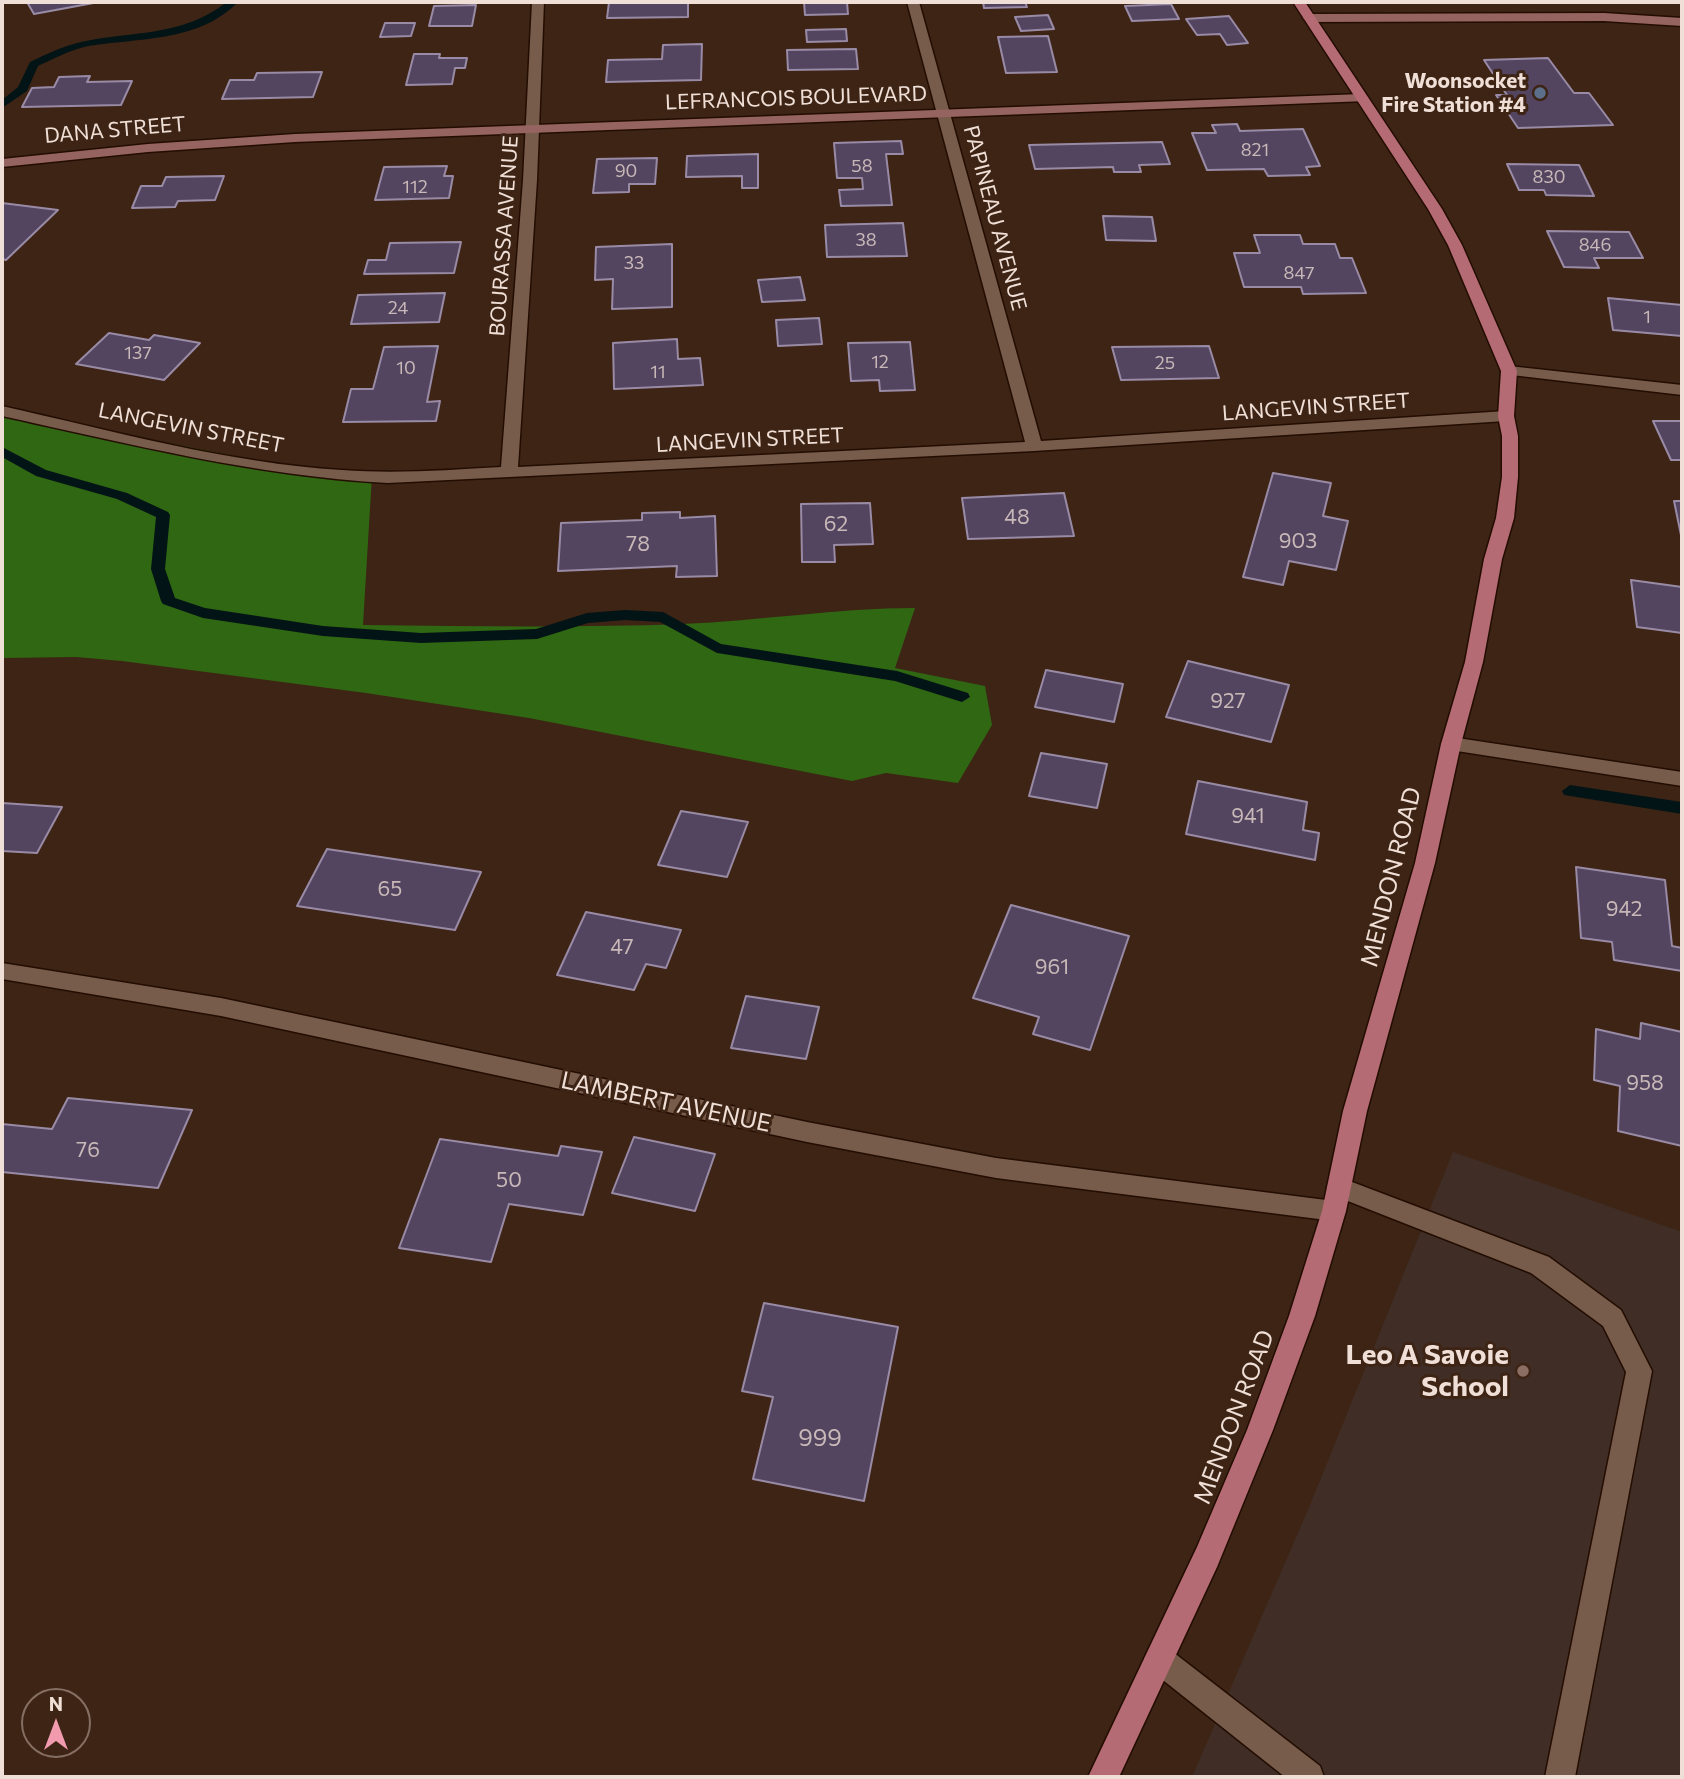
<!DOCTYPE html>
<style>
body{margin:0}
#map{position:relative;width:1684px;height:1779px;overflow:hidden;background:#3d2415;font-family:Commissioner,sans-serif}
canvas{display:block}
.frame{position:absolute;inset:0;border:4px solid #f0dfd6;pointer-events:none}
.north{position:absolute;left:21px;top:1688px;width:70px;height:70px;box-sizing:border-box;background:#3d2415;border:2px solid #856f62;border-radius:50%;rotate:0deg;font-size:19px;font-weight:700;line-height:28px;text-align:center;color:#f0dfd6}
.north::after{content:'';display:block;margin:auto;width:24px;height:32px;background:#f29aae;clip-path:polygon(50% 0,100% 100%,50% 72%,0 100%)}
</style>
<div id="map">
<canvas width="1684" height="1779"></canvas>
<div class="frame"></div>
<div class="north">N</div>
</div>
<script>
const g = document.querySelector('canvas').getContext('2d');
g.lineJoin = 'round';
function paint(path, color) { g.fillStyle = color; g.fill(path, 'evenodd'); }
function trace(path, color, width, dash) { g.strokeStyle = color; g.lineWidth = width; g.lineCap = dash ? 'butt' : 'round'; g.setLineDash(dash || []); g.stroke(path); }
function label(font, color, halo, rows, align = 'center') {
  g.font = font + ' Commissioner,sans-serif'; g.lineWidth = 6; g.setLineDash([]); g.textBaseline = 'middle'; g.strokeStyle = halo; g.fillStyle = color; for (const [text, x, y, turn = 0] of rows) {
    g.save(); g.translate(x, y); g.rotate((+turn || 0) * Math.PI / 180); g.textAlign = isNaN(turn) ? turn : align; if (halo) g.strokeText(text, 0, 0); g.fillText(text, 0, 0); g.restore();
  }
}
const education = new Path2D(`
 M1453 1152 1682 1232V1777H1192L1308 1510Z`);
const forest = new Path2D(`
 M2 411 282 465 372 475 363 625C469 626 576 628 682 624 760 621 837 608 915 608L895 668 985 686 992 725 958 783 886 773 852 781 529 718 366 693 122 661 76 657 2 658Z`);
const stream = new Path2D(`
 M227 2H238C197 44 136 37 84 47 68 51 53 59 38 66L27 91 2 108V100L18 87 30 62C47 54 63 46 81 42 135 30 180 38 227 2Z
 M2 447 46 470 127 493 168 512 170 515 165 569 175 598 205 608 323 626 421 633 536 629 587 613 625 610 663 612 721 644 897 671 968 693 970 697 962 702 895 681 717 653 660 622 625 620 588 623 537 639 421 643 323 636 203 618 163 604 161 601 151 569 156 517 117 499 36 476 2 457Z
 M1570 785 1682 802V814L1564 795 1562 791Z`);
const building = new Path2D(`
 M27 2H99L34 14Z
 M609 2 688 3V17L607 18Z
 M804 2H847L848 14 805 15Z
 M983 2H1025L1027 7 984 8Z
 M1171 4 1179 19 1132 21 1125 6Z
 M476 5 472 26H429L434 6Z
 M1048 15 1054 29 1021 31 1015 17Z
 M1229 16 1248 43 1227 45 1220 34 1197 35 1186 19Z
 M385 23H415L411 36 380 37Z
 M846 29 847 41 807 42 806 30Z
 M1048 36 1057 72 1006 73 998 37Z
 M702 44 701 80 606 82 608 60 662 59 663 45Z
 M856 49 858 69 788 70 787 50Z
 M414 54H440L439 58H467L465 68H455L452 84 406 85Z
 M1548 58 1574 93H1589L1613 125 1518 128 1496 95H1507L1484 60Z
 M322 72 313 97 222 99 230 80H254L257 73Z
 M90 76 87 82 132 81 121 105 22 107 32 88 54 87 59 77Z
 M1237 124 1240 131 1303 129 1320 166 1306 167 1310 175 1268 176 1264 169 1207 170 1192 133H1216L1212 125Z
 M901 141 903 154H886L892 205 841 206 839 190 863 189 862 178H837L834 143Z
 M1162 142 1170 164 1139 165 1141 172H1114L1113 167 1035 169 1029 145Z
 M758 154V188H742V176L686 177 687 156Z
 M657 158 655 184H629V192L593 193 597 159Z
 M1507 164 1579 165 1594 196 1546 195 1544 190H1519Z
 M447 166 444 176H453L449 198 375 200 384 167Z
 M224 176 215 200 178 201 175 207 132 208 141 186H162L166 177Z
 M2 203 58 210 6 260 2 259Z
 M1103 216 1152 217 1156 241 1106 240Z
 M903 223 907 256 827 257 825 225Z
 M1547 231 1629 232 1643 258H1594L1599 268 1564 267Z
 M1254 235H1300L1303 244H1335L1340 258H1352L1366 293 1303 294 1301 287H1244L1234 253H1260Z
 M461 242 454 273 364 274 368 260H386L390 243Z
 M672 244V307L612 309 613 279 595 280 596 247Z
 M800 277 805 300 762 302 758 280Z
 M445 293 439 322 351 324 358 295Z
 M1608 298 1682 305V336L1613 330Z
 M819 318 822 344 778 346 776 320Z
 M109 333 149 340 154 335 200 343 164 380 76 364Z
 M677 339 678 359 700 358 703 385 614 389 613 343Z
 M910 342 915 390 880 391 879 380 851 381 848 343Z
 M438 346 427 402 440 401 436 421 343 422 351 389H373L384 347Z
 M1209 346 1219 378 1121 380 1112 347Z
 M1653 421H1682V460H1671Z
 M1273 473 1331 483 1323 516 1348 521 1336 570 1289 561 1283 585 1243 577Z
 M1064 493 1074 536 968 539 962 498Z
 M1674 501H1682V540Z
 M870 503 873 544 834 545 835 562H802L801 504Z
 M680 512V518L715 516 717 576 676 577 677 566 558 571 561 523 642 520V513Z
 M1631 580 1682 587V633L1637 627Z
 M1188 661 1289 685 1271 742 1166 717Z
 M1046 670 1123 684 1114 722 1035 707Z
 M1041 753 1107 764 1097 808 1029 796Z
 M1198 781 1307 802 1303 830 1319 833 1315 860 1186 834Z
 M2 803 62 807 37 853 2 851Z
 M681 811 748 822 727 877 658 865Z
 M327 849 481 872 455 930 297 906Z
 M1576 867 1665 880 1672 946 1682 948V971L1614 960 1612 942 1581 938Z
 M1011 905 1129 936 1090 1050 1033 1034 1039 1017 973 998Z
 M586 912 681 930 666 968 646 964 634 990 557 975Z
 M746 996 819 1007 806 1059 731 1048Z
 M1641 1023 1682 1032V1146L1618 1131 1620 1086 1594 1080 1596 1029 1640 1039Z
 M68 1098 192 1110 158 1188 2 1172V1124L52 1129Z
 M634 1137 715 1154 695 1211 612 1193Z
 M440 1139 558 1156 561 1146 602 1152 583 1215 509 1204 491 1262 399 1248Z
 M764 1303 898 1327 864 1501 753 1479 773 1397 742 1391Z`);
const lane = new Path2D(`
 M1339 1177 1549 1257 1621 1310 1652 1371 1575 1777H1545L1626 1372 1603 1326 1531 1273 1330 1194 1327 1187 1330 1180Z
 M1159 1644 1169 1649 1320 1766 1324 1777H1285L1149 1669 1144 1659 1149 1649Z`);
const street = new Path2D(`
 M532 2H544L537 180 518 467 1025 442 907 2H919L1041 441 1506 411 1514 416 1506 421 1034 451 388 483C256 476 130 444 2 416V406C114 431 227 463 342 470 395 474 448 470 501 467L523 180Z
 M1509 366 1682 385V395L1503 374 1501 371 1503 368Z
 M1451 737 1682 772V786L1444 749 1441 744 1444 739Z
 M2 963 221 998 807 1122 996 1158 1334 1201 1343 1204 1346 1211 1343 1218 1334 1221 996 1178 807 1142 221 1016 2 979Z`);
const secondary = new Path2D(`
 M1604 13 1682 18V26L1604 21 1309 22 1303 18 1309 14Z
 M1362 94 1368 98 1367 101 295 142 148 152 2 167V159L148 144 295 134Z`);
const primary = new Path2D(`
 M1293 2H1305L1442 209 1462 245 1517 371 1514 416 1518 436V477L1514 518 1502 559 1483 662 1461 744 1435 863 1367 1111 1346 1211 1315 1316 1273 1430 1217 1567 1119 1777H1088L1197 1547 1247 1430 1289 1316 1322 1211 1343 1111 1415 863 1441 744 1465 662 1484 559 1496 518 1502 477V436L1498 416 1501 371 1448 245 1428 209Z`);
const markers = [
 [1540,93,7,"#5c6f8a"],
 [1523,1371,7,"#8d6e63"]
];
const farNumbernames = [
 ["821",1255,150],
 ["58",862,166],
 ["90",626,171],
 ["830",1549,177],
 ["112",415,187],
 ["38",866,240],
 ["846",1595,245],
 ["33",634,263],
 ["847",1299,273],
 ["24",398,308],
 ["1",1647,317],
 ["137",138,353],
 ["12",880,362],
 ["25",1165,363],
 ["10",406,368],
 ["11",658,372]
];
const farPoinames = [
 ["Woonsocket",1526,81],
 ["Fire Station #4",1526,105]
];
const farStreetnames = [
 ["LEFRANCOIS BOULEVARD",796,98,-2],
 ["DANA STREET",115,130,-5],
 ["PAPINEAU AVENUE",995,218,75],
 ["BOURASSA AVENUE",504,236,-86],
 ["LANGEVIN STREET",1316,407,-4],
 ["LANGEVIN STREET",191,428,11],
 ["LANGEVIN STREET",750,440,-3]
];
const numberNames = [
 ["48",1017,517],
 ["62",836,524],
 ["903",1298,541],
 ["78",638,544],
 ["927",1228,701],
 ["941",1248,816],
 ["65",390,889],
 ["942",1624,909],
 ["47",622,947],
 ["961",1052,967],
 ["958",1645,1083],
 ["76",88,1150],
 ["50",509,1180]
];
const streetNames = [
 ["MENDON ROAD",1391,877,-76],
 ["LAMBERT AVENUE",666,1102,12],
 ["MENDON ROAD",1234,1417,-69]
];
const nearNumbernames = [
 ["999",820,1438]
];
const nearPoinames = [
 ["Leo A Savoie",1509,1355],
 ["School",1509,1387]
];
paint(education, '#402e26');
paint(forest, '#306712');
paint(stream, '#031416');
paint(building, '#53455f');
trace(building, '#998aa6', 2);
trace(lane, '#230d01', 3);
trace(street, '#230d01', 3);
trace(secondary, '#230d01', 3);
trace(primary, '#230d01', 3);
paint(lane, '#775b4b');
paint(street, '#775b4b');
paint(secondary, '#956360');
paint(primary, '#b46b74');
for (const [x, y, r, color] of markers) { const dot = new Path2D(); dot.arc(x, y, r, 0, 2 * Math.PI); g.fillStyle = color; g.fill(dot); trace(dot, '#3d2415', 2.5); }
label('18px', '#c9b8b8', null, farNumbernames);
label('bold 21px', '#f0dfd6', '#3d2415', farPoinames, 'right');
label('21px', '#f0dfd6', '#3d2415', farStreetnames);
label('21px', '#c9b8b8', null, numberNames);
label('24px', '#f0dfd6', '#3d2415', streetNames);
label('24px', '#c9b8b8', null, nearNumbernames);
label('bold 28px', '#f0dfd6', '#3d2415', nearPoinames, 'right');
</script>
